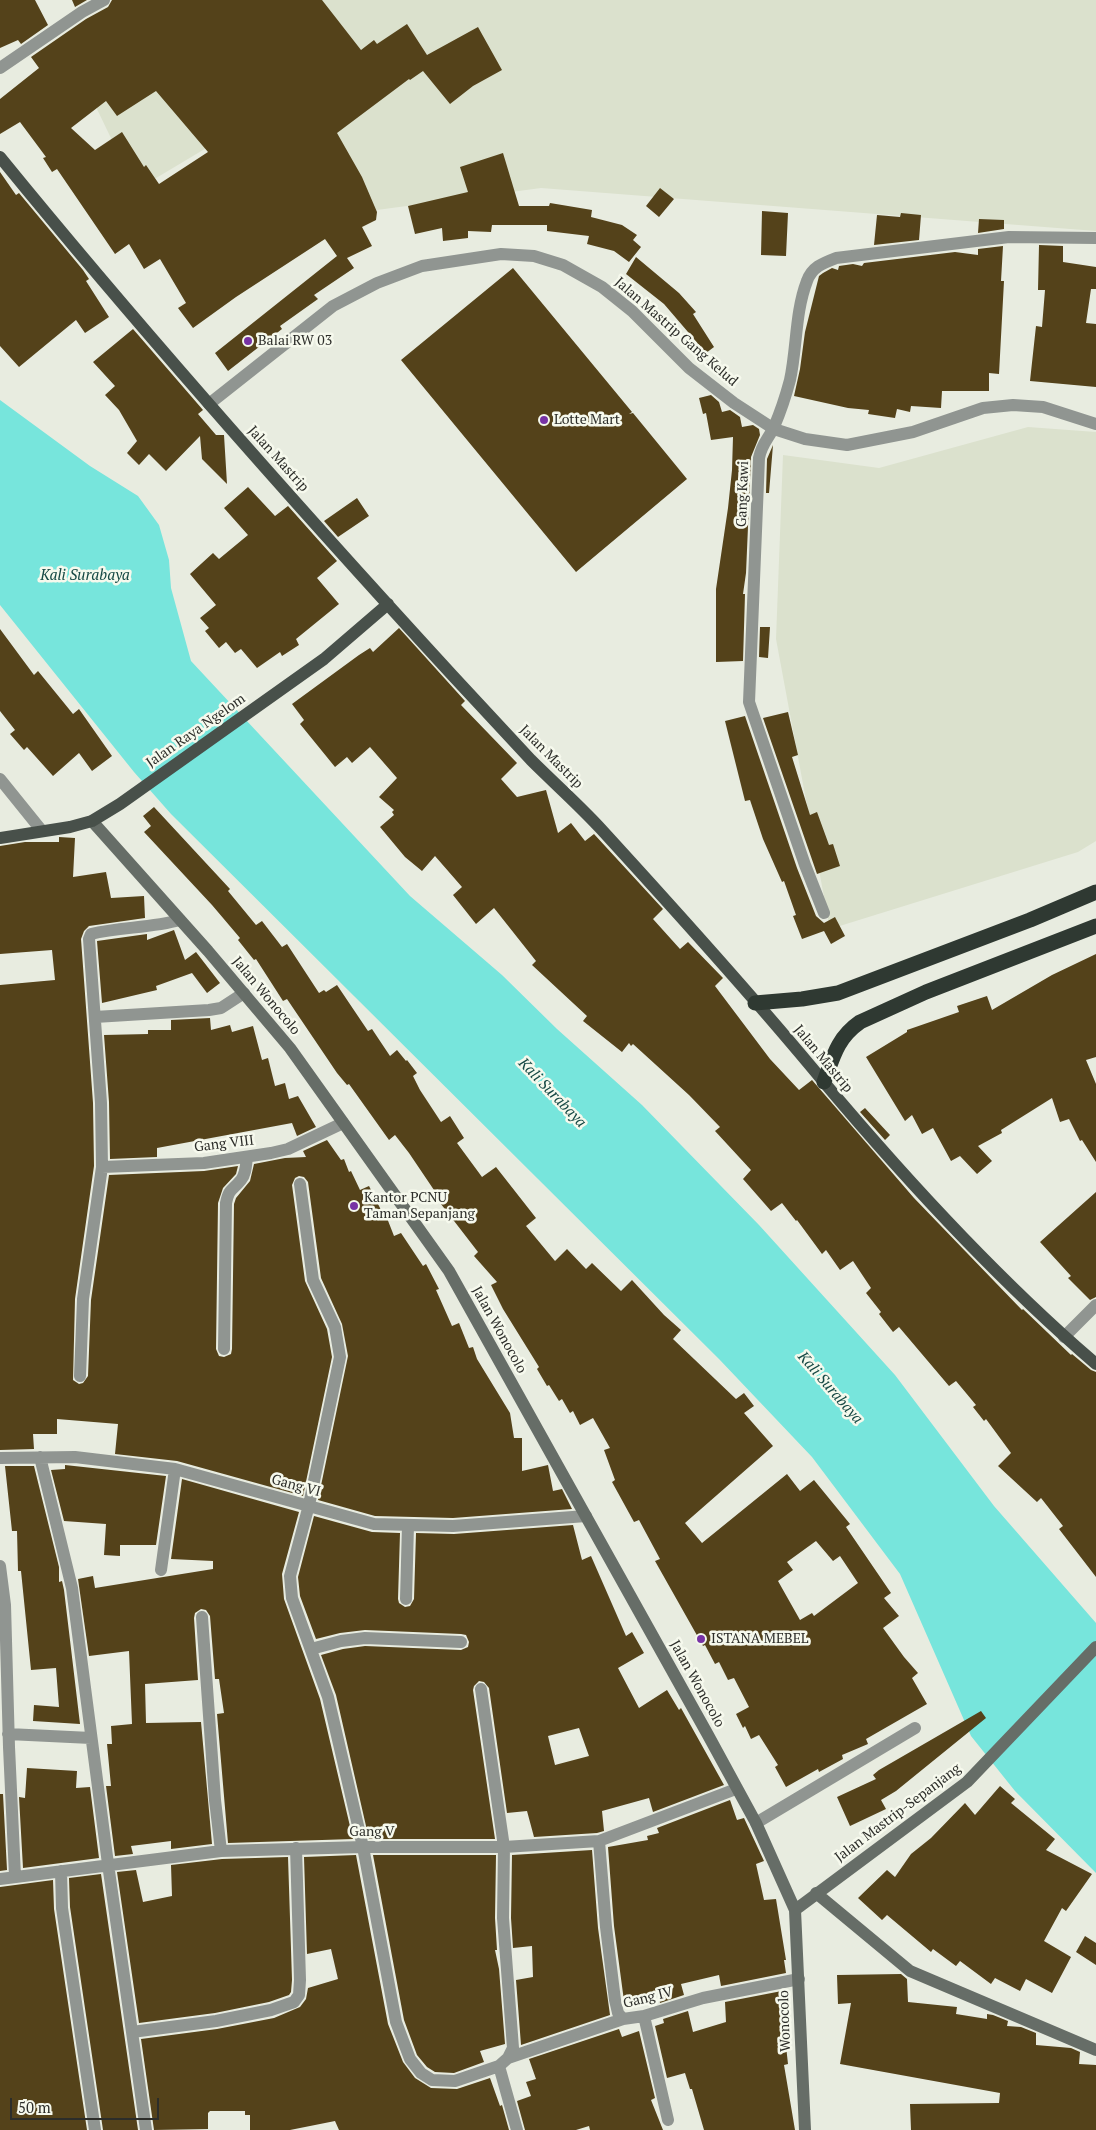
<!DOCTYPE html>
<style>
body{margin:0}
#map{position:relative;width:1096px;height:2130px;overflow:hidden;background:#e8ece0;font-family:"PT Serif",serif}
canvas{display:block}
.scale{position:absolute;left:10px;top:2098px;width:149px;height:22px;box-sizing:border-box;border:2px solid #2c2d29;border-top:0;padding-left:6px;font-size:15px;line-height:18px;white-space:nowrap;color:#2c2d29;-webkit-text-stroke:4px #f6f9ed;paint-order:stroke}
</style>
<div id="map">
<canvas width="1096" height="2130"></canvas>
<div class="scale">50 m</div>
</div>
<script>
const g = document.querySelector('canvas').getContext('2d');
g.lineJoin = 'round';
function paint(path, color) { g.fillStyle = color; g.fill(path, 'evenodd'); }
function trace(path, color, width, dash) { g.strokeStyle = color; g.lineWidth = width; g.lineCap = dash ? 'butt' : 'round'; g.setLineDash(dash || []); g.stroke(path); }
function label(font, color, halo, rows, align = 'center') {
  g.font = font + ' "PT Serif",serif'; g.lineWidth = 5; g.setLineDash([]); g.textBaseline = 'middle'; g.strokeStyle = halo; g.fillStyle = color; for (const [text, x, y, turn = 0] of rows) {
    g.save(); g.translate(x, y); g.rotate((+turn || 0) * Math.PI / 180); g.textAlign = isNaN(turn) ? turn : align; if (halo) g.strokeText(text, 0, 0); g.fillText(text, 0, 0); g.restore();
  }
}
const built = new Path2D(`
 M177 0H1096V231L541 188 347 214 312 85 136 190 82 78Z
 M1028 427 1096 432V841L1078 852 830 929 776 639 783 455 879 468Z`);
const water = new Path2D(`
 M0 400 90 466 138 496 159 525 169 560 171 588 191 661 410 896 502 975 557 1029 642 1105 759 1225 895 1375 994 1506 1096 1623V1873L1015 1791 971 1736 900 1574 812 1457 719 1359 171 814 134 772 0 605Z`);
const building = new Path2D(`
 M0 0H35L48 25 21 44 18 40 0 48Z
 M72 0H87L75 7Z
 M112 0H322L361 50 374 40 377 44 407 24 427 55 478 27 502 70 473 86 450 104 423 71 410 80 409 79 337 133 362 177 377 212 376 220 362 227 372 246 347 258 354 268 314 295 318 299 280 326 282 329 228 371 215 353 337 256 325 239 236 297 193 328 178 308 186 303 160 259 144 269 129 244 115 254 57 169 52 172 43 158 46 157 20 122 0 134V99L39 68 31 57 86 19 108 7ZM156 91 208 152 159 184 146 165 144 167 122 132 95 150 71 128 106 101 117 116Z
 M503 153 519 206H549L550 203 592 210 591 217 622 225 637 235 633 240 641 247 629 262 614 251 587 244 589 236 547 231V225H492L491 232 468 231V238L443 241 442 228 415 234 408 206 468 192 460 167Z
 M0 172 16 195 19 193 83 270 89 279 86 281 109 317 85 333 76 320 19 367 0 346Z
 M660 188 674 199 659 217 646 206Z
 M762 211 788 213 786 256 761 255Z
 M901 213 921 215 919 240 874 245 877 215 900 217Z
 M979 219 1004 220V229L978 233Z
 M1039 245 1063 246V262L1096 267V289H1091L1086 323 1096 324V387L1030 381 1036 326 1042 327 1045 290H1038Z
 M1003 246 1001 281H1004L999 374 989 373V391H942L941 408 911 406 910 412 897 409 895 418 868 414 869 410 848 408 794 396 800 369 805 332 819 276 823 273 832 268 838 270 839 266 853 264 862 266 864 263 955 252 978 255V249Z
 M636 257 679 293 696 312 693 314 714 347 706 353 664 304 626 274Z
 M513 268 632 412 629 414 633 413 687 479 576 572 401 360Z
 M133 329 203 410 198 414 216 435H224L227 484 202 459 200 436 166 471 149 454 139 465 127 453 137 441 119 410 105 395 115 386 93 362Z
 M711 395 719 402 722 412 730 410 740 417 742 427 753 425 759 429 760 435 751 457 746 573 743 594H745L743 661 716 662V589L728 508 732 470 733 437 711 440 706 413 703 414 699 398Z
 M773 445 769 493H766L767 459Z
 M248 487 275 516 288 506 337 561 317 578 339 604 296 639 299 645 282 656 280 652 257 668 241 649 235 653 226 642 219 648 205 631 209 628 200 618 216 605 190 574 213 553 219 559 248 535 224 508Z
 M357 498 369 516 338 537 324 521Z
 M760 627H770L768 658 759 657Z
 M399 628 465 701 461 705 517 763 501 779 517 797 546 790 558 833 571 823 585 841 594 834 663 909 653 919 680 949 688 942 723 978 715 986 770 1059 799 1090 812 1080 914 1198 1022 1310 1023 1309 1071 1355 1072 1354 1091 1370 1096 1372V1577L1059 1529 1063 1526 1041 1498 1037 1502 998 1466 1011 1453 986 1419 984 1421 973 1407 976 1405 956 1381 949 1386 899 1327 893 1332 879 1314 881 1312 866 1293 871 1288 853 1261 840 1270 826 1250 822 1254 797 1220 796 1221 782 1203 771 1211 743 1179 751 1170 715 1131 720 1127 689 1095 633 1044 631 1046 629 1043 622 1052 583 1021 587 1016 532 965 536 961 494 908 476 924 453 895 462 887 435 856 422 871 405 857 380 827 394 815 392 812 394 810 379 797 397 778 370 747 352 763 347 757 335 767 300 724 304 720 292 704 359 655 370 648 373 652Z
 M0 629 34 675 38 671 73 714 79 709 112 756 92 771 79 753 53 776 27 747 24 750 10 734 15 730 0 711Z
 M788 712 798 755 792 757 810 815 817 812 829 845 833 844 840 866 817 874 763 718Z
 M745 716 797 868 816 916 824 923 835 917 845 936 831 944 824 931 802 939 793 916 796 915 784 881 782 882 763 839 750 800 745 801 725 721Z
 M154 807 230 889 228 891 256 925 262 921 282 947 287 944 319 993 324 990 326 992 337 985 368 1031 372 1029 390 1056 397 1050 406 1061 407 1060 417 1073 413 1076 420 1090 441 1122 450 1116 464 1138 457 1143 482 1177 496 1167 536 1218 526 1226 555 1261 567 1249 586 1269 592 1263 621 1291 632 1280 664 1315 681 1330 673 1339 736 1399 744 1393 754 1406 744 1413 773 1446 685 1523 702 1543 787 1474 800 1491 814 1480 850 1524 846 1527 891 1593 884 1598 899 1616 883 1628 904 1657 918 1673 912 1678 927 1704 866 1739 868 1744 842 1755 843 1759 819 1772 818 1769 786 1787 775 1767 778 1765 759 1735 751 1739 745 1726 743 1728 736 1714 749 1707 734 1678 728 1680 719 1662 715 1664 705 1645 703 1646 655 1561 660 1559 639 1520 634 1522 612 1482 615 1480 604 1450 610 1448 593 1418 580 1425 573 1411 570 1413 562 1399 559 1401 549 1385 547 1386 537 1369 539 1367 503 1309 491 1285 497 1282 474 1256 478 1252 434 1195 436 1193 409 1153 395 1135 389 1140 349 1084 347 1085 337 1073 287 999 283 1001 256 959 254 960 238 940 240 938 212 905 144 832 151 826 143 816ZM816 1541 833 1561 840 1556 858 1583 814 1616 812 1613 800 1620 778 1581 793 1570 787 1562Z
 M59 837 75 838 73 877 106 872 111 898 144 896 145 918 89 926 84 931 81 939 93 1103 94 1166 75 1299 73 1380 79 1384 83 1383 88 1376 91 1300 109 1175 204 1171 238 1166 236 1174 223 1188 218 1203 216 1349 219 1356 224 1357 231 1354 232 1349 234 1204 236 1198 250 1181 254 1164 285 1158 306 1157 303 1151 327 1140 341 1160 344 1159 349 1172 351 1171 360 1190 369 1186 383 1214 385 1213 394 1236 401 1233 423 1266 426 1264 439 1289 436 1290 452 1326 459 1323 469 1348 473 1347 477 1359 510 1413 514 1438H522V1471L548 1465 553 1491 562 1489 572 1509 453 1518 375 1516 318 1500 348 1356 342 1324 321 1278 308 1182 304 1177 299 1176 295 1178 292 1185 305 1281 327 1329 332 1357 303 1496 177 1461 115 1454 118 1424 57 1419V1434H33L34 1449 0 1450V985L55 980 52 950 0 954V846L25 842H59Z
 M174 930 185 960 196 952 220 983 207 993 192 973 156 986 157 990 102 1003 97 941 147 934V940Z
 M1096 954V1057L1086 1060 1096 1084V1162L1082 1140 1080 1141 1069 1119 1060 1122 1052 1098 1001 1130 1002 1133 978 1146 992 1161 977 1174 960 1156 951 1161 933 1128 922 1134 912 1115 905 1121 866 1057 907 1032V1030L959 1012 957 1006 987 996 992 1010 1052 975Z
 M210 1018 211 1030 230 1025 232 1032 253 1026 262 1060 268 1058 275 1086 285 1083 289 1099 298 1096 316 1127 297 1136 292 1123 157 1148V1157L110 1159 109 1102 104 1035 148 1034V1030H171V1020Z
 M865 1108 890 1135 885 1140 860 1112Z
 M1096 1192V1297L1090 1300 1068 1278 1071 1276 1040 1242Z
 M65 1465 166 1476 156 1545H120V1556L104 1555 106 1524 64 1521 51 1470 65 1469Z
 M5 1466H34L59 1567V1582L62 1581 64 1590 80 1724 33 1721 34 1705 59 1707 56 1668 31 1670 21 1571H18L17 1531H12Z
 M182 1479 299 1512 282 1574 284 1599 320 1699 353 1839 228 1843 217 1714 224 1713 219 1679H215L210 1616 206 1610 201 1609 195 1613 194 1618 198 1680 145 1684 146 1723 201 1722 212 1844 171 1849V1841L131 1846 133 1854 115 1856 106 1786H111L107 1744H112L111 1726 132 1724 129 1651 89 1656 78 1579 93 1576 95 1588 213 1569V1561L171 1559Z
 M314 1516 372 1532 400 1533 398 1599 399 1603 405 1607 410 1606 414 1599 416 1533 454 1534 573 1525 582 1560 591 1556 626 1636 632 1632 644 1653 618 1668 639 1708 667 1690 679 1710 681 1708 724 1785 653 1812 649 1798 602 1811 604 1831 597 1833 534 1837 527 1811 507 1813 489 1688 484 1682 479 1681 474 1686 473 1690 495 1839H369L336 1695 321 1655 343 1649 365 1646 461 1650 468 1647 469 1642 466 1635 461 1634 365 1630 340 1633 316 1639 300 1596 298 1577ZM579 1728 589 1756 555 1765 548 1736Z
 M981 1711 986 1718 896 1791 881 1800 886 1809 850 1826 837 1797 876 1779 873 1775 879 1770Z
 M27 1768 77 1771 76 1788 90 1787 99 1858 23 1868 19 1797 25 1798Z
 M1000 1786 1015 1799 1011 1803 1055 1839 1046 1850 1092 1874 1066 1911 1062 1908 1044 1941 1071 1957 1052 1993 1026 1979 1020 1991 995 1978 991 1984 960 1961 956 1966 933 1949 931 1952 887 1915 882 1920 858 1898 887 1870 895 1877 911 1854 931 1838 965 1803 975 1815Z
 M0 1794H3L7 1870 0 1871Z
 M730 1800 737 1820 744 1818 764 1861 756 1864 764 1900 776 1899 786 1960H784L786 1973 721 1986 719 1975 681 1984 684 1995 660 2003 657 1991 624 2001 614 1926 608 1847 648 1840 647 1836 659 1833 657 1828Z
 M592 1850 598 1928 610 2015 521 2045 516 1980 533 1977 532 1946 513 1948 511 1918 512 1855Z
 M356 1855 388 2024 403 2062 415 2078 431 2088 457 2089 490 2078 500 2106 502 2105 509 2130H339L335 2121 290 2130H250V2115H245V2111H210L208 2113V2129L154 2130 141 2039 217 2029 274 2018 300 2007 306 1999 308 1988 338 1979 331 1949 307 1954 304 1857Z
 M373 1855H496L495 1918 497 1950H495L499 1969 505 2044 480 2051 484 2062 454 2073 435 2072 427 2067 417 2055 404 2020Z
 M288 1857 292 1980 291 1992 289 1995 269 2002 215 2013 139 2023 117 1872 136 1870 143 1902 172 1896 171 1865 222 1859Z
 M101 1874 138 2130H103L70 1907 69 1878Z
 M53 1880 54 1909 87 2130H0V1887Z
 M1085 1936 1096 1943V1965L1076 1952Z
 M901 1974 907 1979 908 2002 957 2007 956 2014 987 2019V2014L993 2015 1008 2021 1007 2026 1021 2027 1036 2033V2045L1071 2048 1080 2052 1079 2064 1096 2065V2130H911L910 2104 999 2103 1000 2093 840 2064 851 2003 838 2004 837 1975Z
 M787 1990 789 2002 784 2003 789 2046H786L788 2064 784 2065 795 2130H704L692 2089H690L685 2073 667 2078 655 2026 664 2023 663 2019 688 2011 693 2032 726 2022 725 2002Z
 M619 2029 622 2037 639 2031 655 2098 651 2100 663 2130H590L589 2126 576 2130H525L517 2101 531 2096 526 2082 536 2079 529 2059Z`);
const street = new Path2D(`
 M0 68 82 12 104 0
 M209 404 333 306 377 283 422 266 501 254 534 256 563 265 602 287 632 311 689 368 734 403 774 429 805 439 847 445 913 432 983 408 1013 405 1043 407 1096 424
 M0 779 42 831
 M824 913 805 865 749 702 759 458C762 443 768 440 774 427 780 413 786 395 790 380 797 348 795 312 807 281 812 267 823 263 836 258L1009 237 1096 238
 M95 1017 209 1010 221 1008 244 993
 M102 1167 204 1163 271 1153 288 1149 343 1123
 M300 1184 313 1280 335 1327 340 1357 309 1505 290 1576 292 1598 328 1697 363 1847 396 2022 410 2059 421 2073 432 2080 455 2081 499 2066
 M1064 1337 1096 1305
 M224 1349 226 1203C229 1188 232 1191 241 1180 246 1174 246 1165 247 1157
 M80 1376 83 1299 102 1167 101 1103 89 939 91 934C120 927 151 928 180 920
 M40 1457 72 1588 108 1864 146 2130
 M0 1458 75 1457 175 1469 374 1524 453 1526 586 1516
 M0 1566 5 1605 9 1747 15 1876
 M161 1570 175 1469
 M406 1599 408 1525
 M202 1617 215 1800 221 1851
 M311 1649 341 1641 365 1638 461 1642
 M481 1689 504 1847 503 1918 513 2048 508 2058 499 2066 517 2130
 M8 1734 91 1738
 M756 1823 915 1728
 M599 1841 606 1927 615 2000 618 2013 623 2019
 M61 1871 62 1908 95 2130
 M0 1879 221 1851 363 1847H504L599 1841 736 1789
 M644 2016 668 2120
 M132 2032 216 2021 271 2010 294 2002 299 1995 300 1980 296 1848
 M508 2058 623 2019 644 2016 703 1998 799 1979`);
const secondary = new Path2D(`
 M92 821 208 951 290 1048 449 1271 708 1735 756 1823 795 1910 805 2130
 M816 1893 910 1971 1096 2050
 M795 1910 967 1782 1096 1647`);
const primary = new Path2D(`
 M0 157C145 335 298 507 453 676 479 704 505 732 531 760 554 783 579 805 601 829 676 911 752 995 823 1081 907 1181 997 1279 1096 1364
 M0 838 70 827 92 821 120 804 324 659 388 604`);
const highway = new Path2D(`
 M755 1003 802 999 838 993 1030 920 1096 892
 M824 1082C833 1057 837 1038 860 1022L926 992 1096 926`);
const markers = [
 [248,341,5,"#7732a5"],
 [544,420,5,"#7732a5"],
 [354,1206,5,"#7732a5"],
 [701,1639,5,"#7732a5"]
];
const streetNames = [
 ["Jalan Mastrip Gang Kelud",676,332,41],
 ["Jalan Mastrip",278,459,48],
 ["Gang Kawi",743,494,-88],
 ["Jalan Raya Ngelom",196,731,-35],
 ["Jalan Mastrip",551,757,45],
 ["Jalan Wonocolo",266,996,50],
 ["Jalan Mastrip",823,1059,50],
 ["Gang VIII",224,1144,-7],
 ["Jalan Wonocolo",499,1330,61],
 ["Gang VI",296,1486,15],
 ["Jalan Wonocolo",697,1684,61],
 ["Jalan Mastrip-Sepanjang",898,1813,-37],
 ["Gang V",372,1832],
 ["Gang IV",648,1998,-14],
 ["Wonocolo",785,2021,-92]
];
const poiNames = [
 ["Balai RW 03",258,341],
 ["Lotte Mart",554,420],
 ["Kantor PCNU",364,1198],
 ["Taman Sepanjang",364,1214],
 ["ISTANA MEBEL",711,1639]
];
const waterNames = [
 ["Kali Surabaya",85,576],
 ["Kali Surabaya",552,1093,46],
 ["Kali Surabaya",830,1388,49]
];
paint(built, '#dbe1cd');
paint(water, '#77e5dc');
paint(building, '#54421a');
trace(street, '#909591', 12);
trace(secondary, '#666d67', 12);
trace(primary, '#48504a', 12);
trace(highway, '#2f3932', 15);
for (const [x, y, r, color] of markers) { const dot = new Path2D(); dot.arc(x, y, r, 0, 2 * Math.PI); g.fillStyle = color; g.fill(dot); trace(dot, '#f6f9ed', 2); }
label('14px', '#2c2d29', '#f6f9ed', streetNames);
label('14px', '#2c2d29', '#f6f9ed', poiNames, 'left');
label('italic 15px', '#154844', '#f6f9ed', waterNames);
</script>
